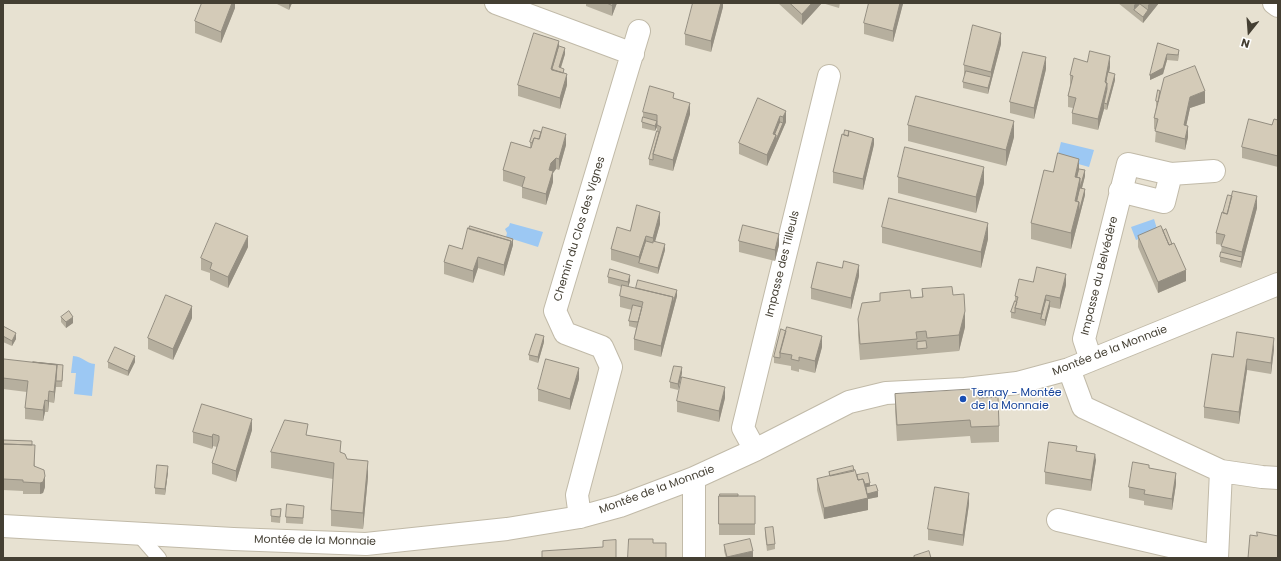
<!DOCTYPE html>
<meta charset="utf-8">
<style>
body{margin:0}
#map{position:relative;width:1281px;height:561px;overflow:hidden;background:#f2efe3;font-family:Poppins,sans-serif}
canvas{display:block}
.frame{position:absolute;inset:0;border:4px solid #443f33;pointer-events:none}
.north{position:absolute;left:1229px;top:12px;width:40px;height:40px;-webkit-text-stroke:3px #fff;paint-order:stroke;rotate:197deg;font-size:11px;font-weight:700;line-height:16px;text-align:center;color:#443f33}
.north::after{content:'';display:block;margin:auto;width:14px;height:18px;background:#443f33;clip-path:polygon(50% 0,100% 100%,50% 72%,0 100%)}
</style>
<div id="map">
<canvas width="1281" height="561"></canvas>
<div class="frame"></div>
<div class="north">N</div>
</div>
<script>
const g = document.querySelector('canvas').getContext('2d');
g.lineJoin = 'round';
function paint(path, color) { g.fillStyle = color; g.fill(path, 'evenodd'); }
function trace(path, color, width, dash) { g.strokeStyle = color; g.lineWidth = width; g.lineCap = dash ? 'butt' : 'round'; g.setLineDash(dash || []); g.stroke(path); }
function label(font, color, halo, rows, align = 'center') {
  g.font = font + ' Poppins,sans-serif'; g.lineWidth = 3; g.setLineDash([]); g.textBaseline = 'middle'; g.strokeStyle = halo; g.fillStyle = color; for (const [text, x, y, turn = 0] of rows) {
    g.save(); g.translate(x, y); g.rotate((+turn || 0) * Math.PI / 180); g.textAlign = isNaN(turn) ? turn : align; if (halo) g.strokeText(text, 0, 0); g.fillText(text, 0, 0); g.restore();
  }
}
const residential = new Path2D(`
 M3 3H1278V558H3Z`);
const water = new Path2D(`
 M1061 142 1094 150 1089 167 1057 158Z
 M1154 219 1158 232 1136 240 1131 227Z
 M510 223 543 232 538 247 506 237 507 233 505 229 509 226Z
 M73 356C84 357 85 363 95 364L92 396 74 394 76 373H71Z`);
const service = new Path2D(`
 M138 534 159 558`);
const minor = new Path2D(`
 M496 3 633 54
 M1274 3 1278 6
 M1120 191 1164 202 1171 174
 M1091 360 1084 339 1128 164 1171 174 1214 171
 M1069 369 1083 407 1221 471 1262 477 1278 478
 M755 450 743 428 829 76
 M694 478V558
 M580 517 577 495 611 367 602 347 565 333 555 311 639 31
 M1058 520 1217 557
 M3 526 233 539 366 544 507 529 580 517 620 506 694 478 755 450 849 402 886 393 965 389 1017 383 1069 369 1278 284
 M1217 558 1221 471`);
const wall = new Path2D(`
 M235 3V8L221 43 195 33V21Z
 M277 3H292L289 10 277 4Z
 M586 3H617L612 16 586 6Z
 M723 3V7L711 52 685 45V34Z
 M778 3H840L839 8 822 3 802 25Z
 M903 3 893 42 864 34V23Z
 M1118 3H1159L1143 23Z
 M1158 43 1179 50V56L1178 61 1167 60 1163 74 1150 80Z
 M1001 44 988 94 963 88V82L965 76H964V65Z
 M559 46 565 54 561 68 564 73 567 85 560 109 518 96V85Z
 M1110 67 1109 72 1115 80 1107 110 1104 109 1098 130 1072 124V113L1073 108 1068 107V96L1070 86V75Z
 M1046 69 1034 119 1010 113V102Z
 M674 98 690 114 673 171 649 165V159L657 131V127L655 131 642 128V122L643 117V112Z
 M1156 101 1205 103 1190 108 1186 126 1188 137 1185 150 1155 142 1156 130 1154 129V118L1156 107Z
 M786 111V122L767 166 739 154V143Z
 M1278 120V167L1242 158V147L1269 124H1273Z
 M908 125 1014 137 1006 166 908 141Z
 M844 135 874 144 863 190 833 183V172Z
 M530 142 566 145 559 170 556 169 553 173V182L546 205 522 198V187L503 181V170L530 148Z
 M1079 169 1085 176 1082 188 1085 195 1071 249 1031 239V223L1053 172Z
 M898 177 984 183 976 213 898 193Z
 M1257 208 1241 268 1220 262V257L1221 252 1222 245 1216 244V233L1223 213Z
 M660 224 655 241 665 250 658 274 611 260V249L630 231Z
 M882 227 988 239 981 268 882 243Z
 M1138 236 1186 281 1158 293 1138 247Z
 M739 241 779 245 775 261 739 252Z
 M513 245 504 276 478 268 473 283 444 274V262L462 249Z
 M248 247 228 288 210 280V273L201 270V258Z
 M859 276 851 309 811 299V288Z
 M608 277 630 281 628 287 677 296 661 357 634 350V339L636 328 629 326V321L632 310 620 307V296L622 287 608 283Z
 M1033 282 1066 285 1060 309 1050 307 1045 326 1011 318V312L1015 301V296Z
 M922 289 953 295 965 327 959 351 860 360 858 335V319L880 301V293L911 298 922 297Z
 M61 317 73 323 66 328 61 322Z
 M192 318 173 360 148 349V338Z
 M3 326 16 339 12 346 3 342Z
 M781 329 822 347 815 373 799 369V372L791 370V366L774 363V357Z
 M544 342 538 363 529 360V355Z
 M1274 349 1271 374 1247 370 1239 424 1204 418V407L1233 357Z
 M108 362H135L128 376 108 368Z
 M3 371H63L62 387H56V385L54 403 49 402 48 412H45L43 421 25 419V408L27 392 3 389Z
 M682 373 678 390 670 388V382Z
 M579 379 570 410 538 401V389Z
 M895 394 979 398 999 426V442L971 443 970 436 897 441 895 410Z
 M725 398 719 422 677 412V401Z
 M252 430 236 482 212 474V463L217 447 213 446 212 449 193 443V432Z
 M308 435 341 452 347 459 368 477 363 529 331 526V510L333 479 271 468V452Z
 M3 440 32 445 35 466 45 487 43 493 40 494H23V491L3 490Z
 M1077 451 1096 460 1091 491 1045 484V472Z
 M1149 468 1176 484 1172 510 1144 505V501L1129 498V487Z
 M854 471 857 475 870 486 878 497 868 499V510L824 519 817 490V479L829 477V472Z
 M168 472 165 495 155 494V488Z
 M719 496H755V535H719Z
 M969 504 963 546 928 540V529Z
 M281 509 280 523 271 522V516Z
 M304 511 303 524 286 523V517Z
 M765 528 775 544V549L767 551 765 534Z
 M724 545 753 557 749 558H726L724 551Z`);
const shadedWall = new Path2D(`
 M232 3H235V8L221 43V32Z
 M289 3H292L289 10Z
 M613 3H617L612 16V5Z
 M720 3H723V7L711 52V41Z
 M812 3H822L802 25V14Z
 M900 3H903V4L893 42V31Z
 M1136 3H1140V10H1134V16V5Z
 M1150 3H1159L1143 23V17L1148 10V5Z
 M1001 33V44L988 94V88L991 77V72Z
 M559 41V52L553 75 551 69Z
 M565 48V54L559 73V67Z
 M1167 54V60L1163 74 1150 80V75Z
 M1110 56V67L1106 88 1105 82Z
 M1046 57V69L1034 119V108Z
 M567 74V85L560 109V98Z
 M1115 74V80L1107 110V104Z
 M1107 83V94L1104 103V109L1098 130V119Z
 M1205 91V103L1190 108 1184 136V125L1190 97Z
 M690 103V114L673 171V160Z
 M786 111V122L767 166V155L773 134 780 116V127L783 123V117Z
 M657 121V127L655 131V126Z
 M1014 121V137L1006 166V150Z
 M1188 126V137L1185 150V139Z
 M566 134V145L559 170V159Z
 M873 138H874V144L873 149 863 190V179Z
 M556 158V169L553 173V182L546 205V194L549 170 551 163Z
 M1079 159V175L1076 187 1075 177Z
 M984 167V183L976 213V197Z
 M1085 170V176L1076 211 1075 201 1080 178Z
 M1085 189V195L1071 249V233L1079 202Z
 M1257 196V208L1241 268 1242 252Z
 M660 212V224L653 249V238Z
 M988 223V239L981 268V252Z
 M779 234V245L775 261V250Z
 M248 236V247L228 288V277Z
 M646 236V247L639 263V257Z
 M513 239V245L504 276V265L511 241Z
 M665 244V250L658 274V268Z
 M478 257V268L473 283V271Z
 M859 265V276L851 309V298Z
 M1186 270V281L1158 293V282Z
 M1066 274V285L1060 309V298Z
 M630 275V281L628 288V282Z
 M677 290V296L661 357V346L673 297Z
 M1046 295V306L1041 319V314Z
 M1050 301V307L1045 326V320Z
 M192 306V318L173 360V349Z
 M965 311V327L959 351V335Z
 M73 317V323L66 328V322Z
 M16 333V339L12 346V341Z
 M544 336V342L538 363V357Z
 M822 336V347L815 373V361Z
 M1274 338V349L1271 374V363Z
 M135 356V362L128 376V371Z
 M1247 359V370L1239 424V412Z
 M57 365 56 385 54 403V392Z
 M682 367V373L678 390V384Z
 M579 368V379L570 410V399Z
 M725 387V398L719 422V411Z
 M49 391V402L48 412V401Z
 M45 400V412L43 421V410Z
 M252 419V430L236 482V471Z
 M213 434V446L212 449V437Z
 M1095 454 1096 460 1091 491V480Z
 M368 461V477L363 529V513Z
 M168 466V472L165 495V489Z
 M1176 473V484L1172 510V499Z
 M45 476V487L43 493 40 494V483Z
 M870 483V488L858 485Z
 M878 491V497L868 499V510L824 519V508L866 494Z
 M969 493V504L963 546V535Z
 M753 551V557L749 558H727V557Z`);
const building = new Path2D(`
 M202 3H232L221 32 195 21Z
 M607 3H613L612 5Z
 M693 3H721L711 41 685 34Z
 M790 3H812L802 14Z
 M869 3H900L893 31 864 23Z
 M1140 4 1148 10 1143 17 1134 10Z
 M973 25 1001 33 991 72 964 65Z
 M534 33 559 41 551 69 567 74 560 98 518 85Z
 M1158 43 1179 50 1178 55 1167 54 1163 68 1150 75Z
 M559 46 565 48 559 67 564 69 563 73 552 70Z
 M1090 51 1110 56 1105 82 1107 83 1098 119 1072 113 1076 98 1068 96 1073 76 1070 75 1074 58 1087 62Z
 M1023 52 1046 57 1034 108 1010 102Z
 M1195 66 1205 91 1190 97 1184 125 1188 126 1185 139 1155 131 1158 119 1154 118 1164 78Z
 M966 71 991 77 988 88 963 82Z
 M1108 72 1115 74 1107 104 1104 103 1107 89V83H1106Z
 M650 86 674 93 673 98 690 103 673 160 653 154 661 127 657 125V115L643 112Z
 M1158 90 1160 91 1158 102 1156 101Z
 M916 96 1014 121 1006 150 908 125Z
 M758 98 786 111 783 117 780 116 773 134 776 135 767 155 739 143Z
 M643 117 657 121 655 126 642 122Z
 M1249 119 1272 125 1274 119 1278 120V156L1242 147Z
 M780 122 783 123 776 140V135L775 134Z
 M543 127 566 134 559 159 556 158 551 163 549 170 553 171 546 194 522 187 525 177 503 170 511 142 531 148 534 138 539 139Z
 M534 130 541 132 539 139 534 138 532 143 530 142Z
 M845 130 849 131 848 136 844 135Z
 M657 131 659 132 653 154V160L649 159Z
 M849 131 873 138 863 179 833 172 842 134 848 136Z
 M905 147 984 167 976 197 898 177Z
 M1058 153 1079 159 1075 177 1080 178 1075 201 1079 202 1071 233 1031 223 1044 170 1053 172Z
 M1079 169 1085 170 1080 188V178L1077 177Z
 M1080 188 1085 189 1079 212V202L1077 201Z
 M1233 191 1257 196 1242 252 1221 246 1225 235 1216 233 1222 212 1227 214Z
 M1228 195 1232 196 1227 214 1223 213Z
 M889 198 988 223 981 252 882 227Z
 M637 205 660 212 653 238 646 236 639 257 611 249 617 227 630 231Z
 M216 223 248 236 228 277 210 269 212 263 201 258Z
 M743 225 779 234 775 250 739 241Z
 M470 226 513 239 511 246V241L469 229Z
 M1161 226 1169 245 1174 243 1186 270 1158 282 1138 236Z
 M468 228 511 241 504 265 478 257 473 271 444 262 449 245 462 249Z
 M1166 229 1172 244 1169 245 1163 231Z
 M646 241 653 243V241L665 244 658 268 639 263Z
 M1221 252 1242 257 1241 262 1220 257Z
 M844 261 859 265 851 298 811 288 817 262 842 268Z
 M1037 267 1066 274 1060 298 1046 295 1041 314 1015 308 1018 297 1015 296 1019 279 1033 282Z
 M610 269 630 275 628 282 608 277Z
 M638 280 677 290 673 303V297L636 288Z
 M622 285 673 297 661 346 634 339 643 302 620 296Z
 M952 287 953 295 964 294 965 311 959 335 927 338 926 331 916 332 917 339 860 344 858 319 862 303 880 301V293L910 290 911 298 923 297 922 289Z
 M166 295 192 306 173 349 148 338Z
 M1046 300 1050 301 1045 320 1041 319Z
 M1015 301 1017 302 1015 308V313L1011 312Z
 M633 305 642 307 638 322 629 321Z
 M69 311 73 317 66 322 61 317Z
 M3 326 16 333 12 341 3 336Z
 M787 327 822 336 815 361 799 357V361L791 359 792 355 780 353Z
 M781 329 786 331 780 353V358L774 357Z
 M1237 332 1274 338 1271 363 1247 359 1239 412 1204 407 1212 354 1233 357Z
 M536 334 544 336 538 357 529 355Z
 M926 341 927 348 917 349V342Z
 M115 347 135 356 128 371 108 362Z
 M4 359 57 365 54 392 49 391 48 401 45 400 43 410 25 408 28 381 3 378V371Z
 M546 359 579 368 570 399 538 389Z
 M33 362 63 365 62 381H56L57 365Z
 M674 366 682 367 678 384 670 382Z
 M682 377 725 387 719 411 677 401Z
 M978 389 979 398 998 397 999 426 971 427 970 420 897 425 895 394Z
 M202 404 252 419 236 471 212 463 219 440V436L213 434 212 437 193 432Z
 M285 420 308 424 306 435 341 441 340 452 345 454 347 459 368 461 363 513 331 510 334 463 271 452Z
 M3 440 32 441V445L3 444Z
 M1049 442 1077 446 1076 451 1095 454 1091 480 1045 472Z
 M3 444 35 445 34 466 44 470 45 476 43 482 40 483 23 482V480L3 479Z
 M1133 462 1149 465V468L1176 473 1172 499 1144 494 1145 490 1129 487Z
 M157 465 168 466 165 489 155 488Z
 M853 466 854 471 830 476 829 472Z
 M855 470 858 480 863 479 868 498 824 508 817 479Z
 M868 473 870 483 865 484 863 479 858 480 857 475Z
 M876 485 878 491 867 494 866 487Z
 M935 487 969 493 963 535 928 529Z
 M720 494H738V496H720Z
 M719 496H755V524H719Z
 M287 504 304 506 303 518 286 517Z
 M281 509 280 517 271 516V510Z
 M773 527 775 544 767 545 765 528Z
 M1257 532 1278 536V558H1248L1250 535 1257 536Z
 M629 539H653V543H666V558H628Z
 M750 539 753 551 727 557 724 545Z
 M616 540V558H542V551L603 547V541Z
 M929 551 931 558H914V556Z`);
const markers = [
 [963,399,4,"#1a4fb4"]
];
const streetNames = [
 ["Chemin du Clos des Vignes",580,229,-73],
 ["Impasse des Tilleuls",783,264,-76],
 ["Impasse du Belvédère",1100,276,-76],
 ["Montée de la Monnaie",1110,351,-21],
 ["Montée de la Monnaie",657,490,-20],
 ["Montée de la Monnaie",315,541,1]
];
const transitNames = [
 ["Ternay - Montée",971,393],
 ["de la Monnaie",971,406]
];
paint(residential, '#e7e1d1');
paint(water, '#9cc8f3');
trace(service, '#c1baa8', 16);
trace(minor, '#c1baa8', 24);
trace(service, '#fff', 14);
trace(minor, '#fff', 22);
paint(wall, '#b6af9e');
paint(shadedWall, '#948e81');
paint(building, '#d4cbb8');
trace(building, '#948e81', 1);
for (const [x, y, r, color] of markers) { const dot = new Path2D(); dot.arc(x, y, r, 0, 2 * Math.PI); g.fillStyle = color; g.fill(dot); trace(dot, '#fff', 1.5); }
label('11px', '#443f33', '#fff', streetNames);
label('11px', '#164399', '#fff', transitNames, 'left');
</script>
